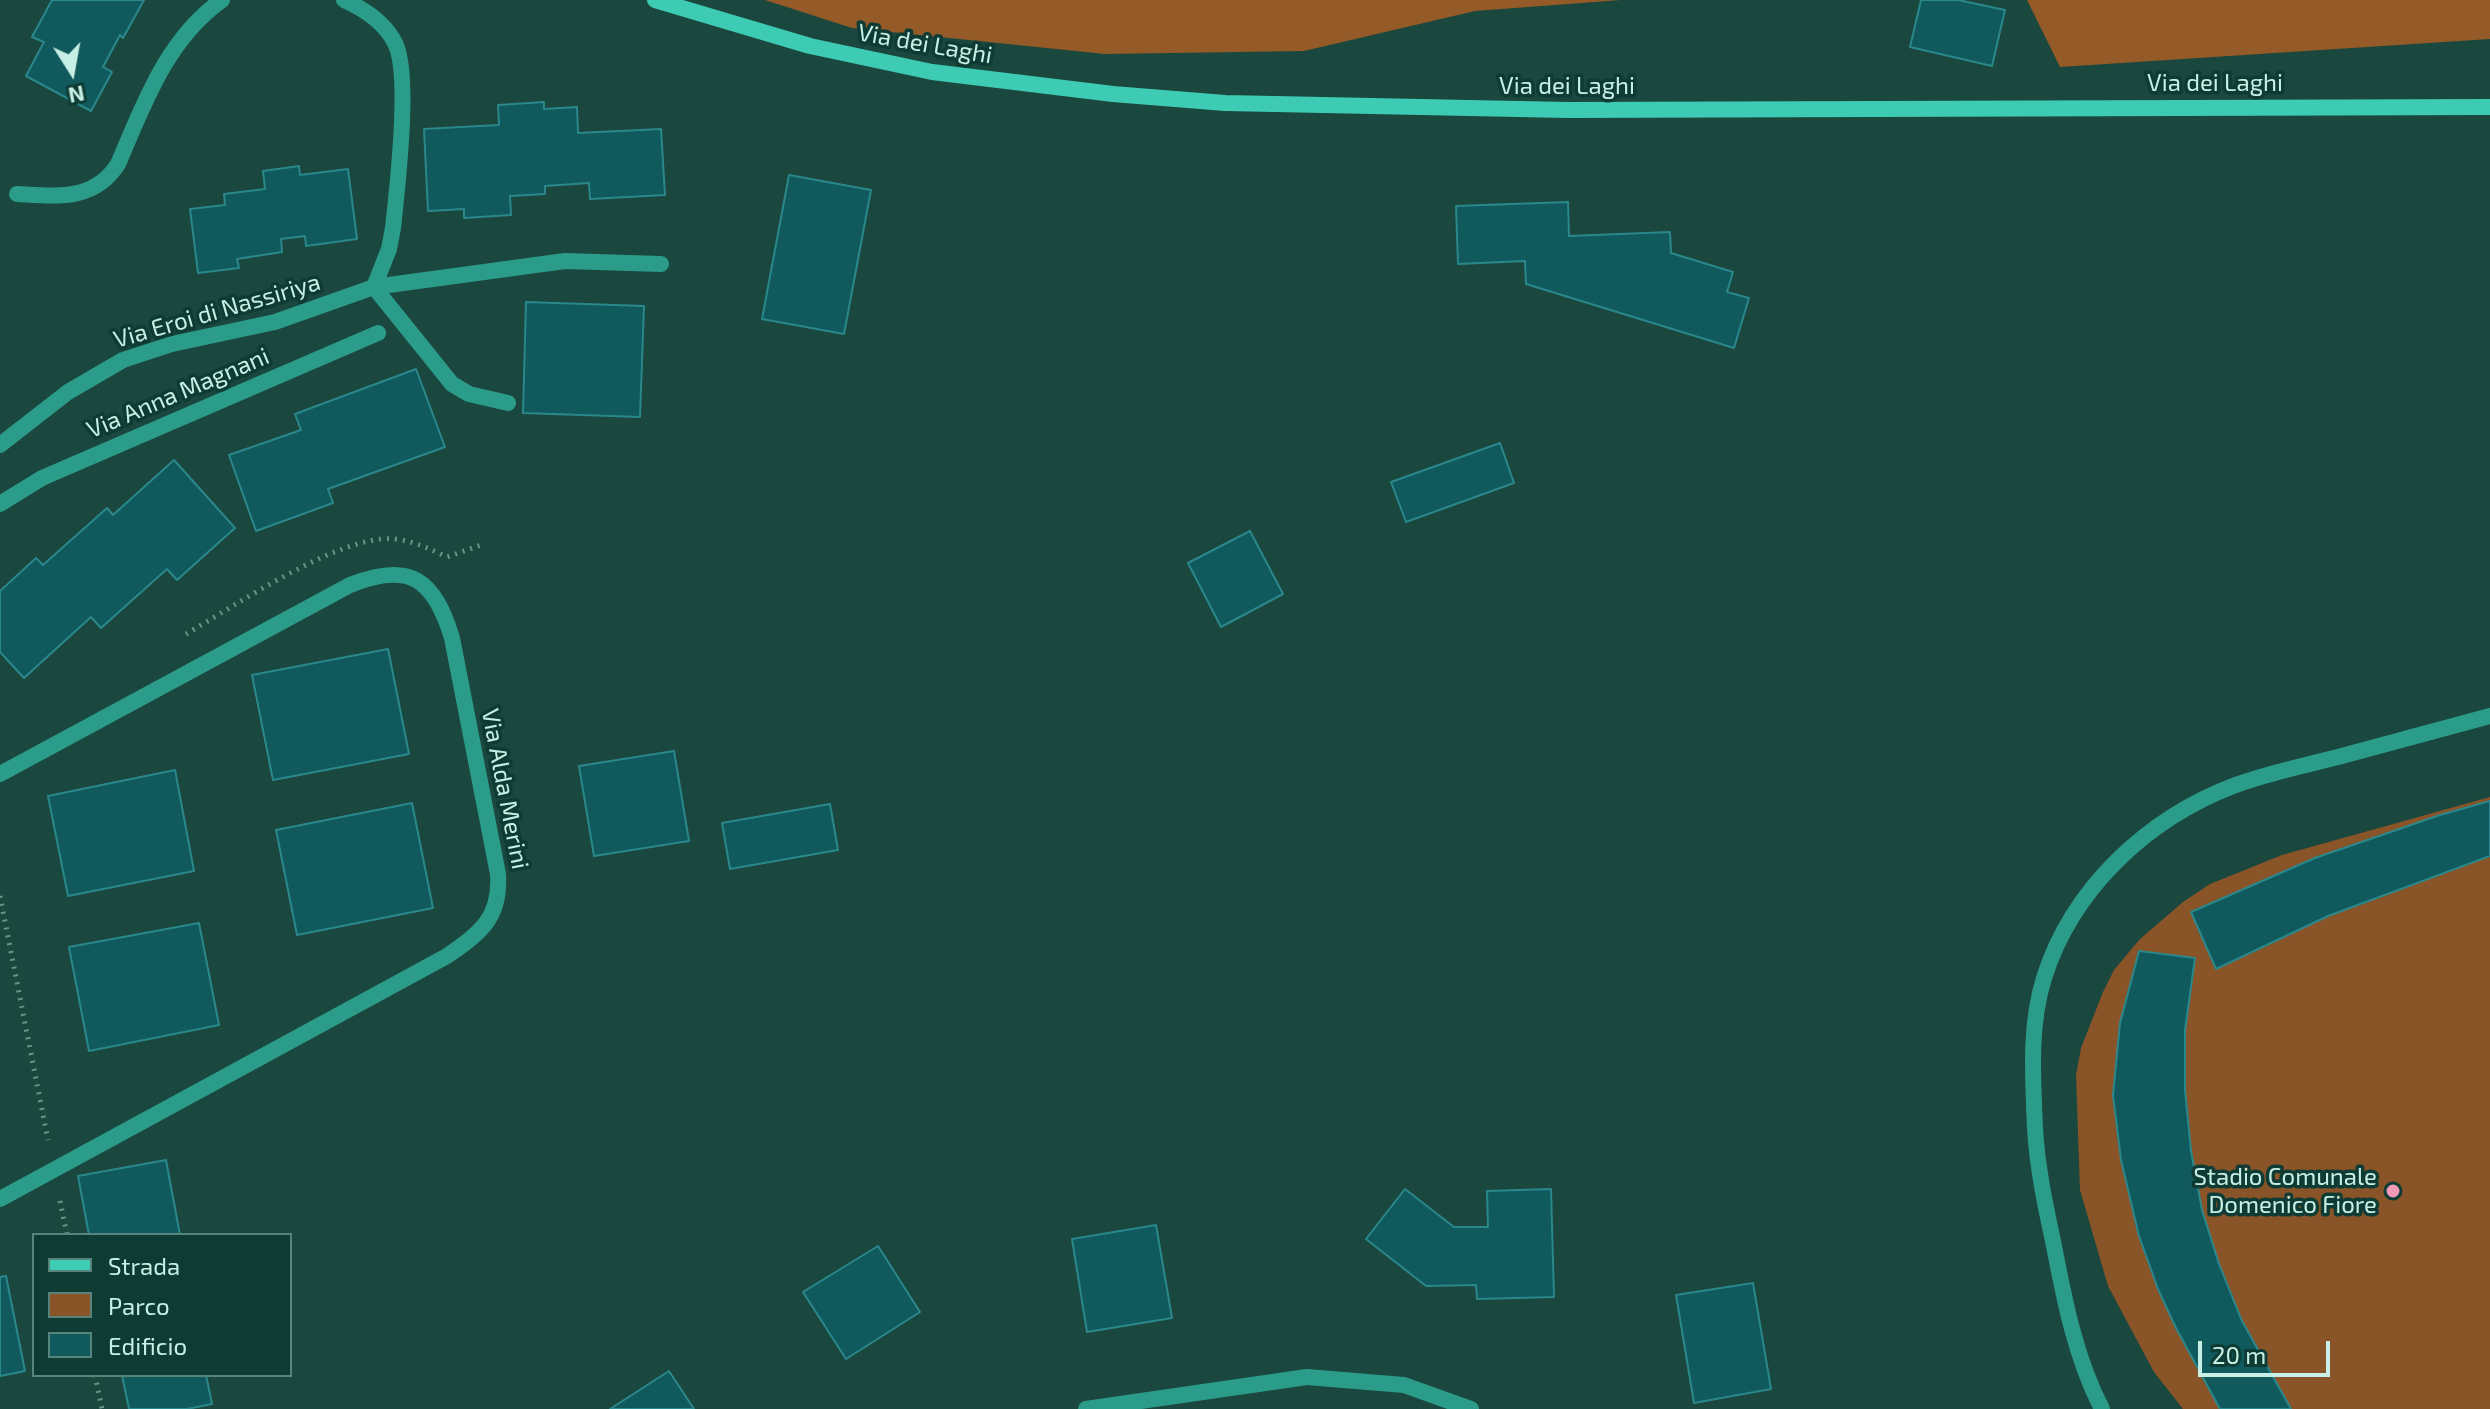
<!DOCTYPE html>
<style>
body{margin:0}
#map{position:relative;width:2490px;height:1409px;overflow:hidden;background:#1a473e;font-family:"Exo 2",sans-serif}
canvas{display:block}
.legend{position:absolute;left:32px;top:1233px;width:260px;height:144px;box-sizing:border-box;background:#0e3c34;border:2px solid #58847b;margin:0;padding:10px 14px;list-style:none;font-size:24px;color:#c8efe5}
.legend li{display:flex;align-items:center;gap:16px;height:40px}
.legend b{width:40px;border:2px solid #58847b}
.north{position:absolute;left:32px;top:32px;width:80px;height:80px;-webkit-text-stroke:6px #0e3c34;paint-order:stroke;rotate:169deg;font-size:22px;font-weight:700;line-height:32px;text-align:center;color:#c8efe5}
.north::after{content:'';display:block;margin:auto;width:28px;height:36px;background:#c8efe5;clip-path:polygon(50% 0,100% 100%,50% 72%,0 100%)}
.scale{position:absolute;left:2198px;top:1341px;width:132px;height:36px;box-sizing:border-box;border:4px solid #c8efe5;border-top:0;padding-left:10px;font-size:24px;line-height:28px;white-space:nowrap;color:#c8efe5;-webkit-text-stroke:6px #0e3c34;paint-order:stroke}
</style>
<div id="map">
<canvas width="2490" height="1409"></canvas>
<ul class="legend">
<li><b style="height:10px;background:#3ecbb3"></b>Strada</li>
<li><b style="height:22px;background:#885428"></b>Parco</li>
<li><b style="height:22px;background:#10595c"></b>Edificio</li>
</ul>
<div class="north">N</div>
<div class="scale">20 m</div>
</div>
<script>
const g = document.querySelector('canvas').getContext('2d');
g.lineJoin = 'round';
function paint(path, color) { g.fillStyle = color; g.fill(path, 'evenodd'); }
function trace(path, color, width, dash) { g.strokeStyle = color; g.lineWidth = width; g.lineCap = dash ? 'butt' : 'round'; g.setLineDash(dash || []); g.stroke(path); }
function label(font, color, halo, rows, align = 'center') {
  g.font = font + ' "Exo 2",sans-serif'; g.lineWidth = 7; g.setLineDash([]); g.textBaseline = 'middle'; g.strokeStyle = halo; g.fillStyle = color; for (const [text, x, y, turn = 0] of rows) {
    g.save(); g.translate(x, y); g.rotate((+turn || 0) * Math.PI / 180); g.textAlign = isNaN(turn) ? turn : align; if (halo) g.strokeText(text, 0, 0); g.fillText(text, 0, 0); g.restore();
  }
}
const green = new Path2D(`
 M2490 797V1409H2183L2154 1372 2108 1286 2080 1190 2076 1075 2081 1048 2103 992 2114 970 2140 939 2183 902 2210 884 2282 855Z`);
const forest = new Path2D(`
 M765 0H1621L1475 11 1304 51 1105 54 852 28Z
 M2027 0H2490V39L2060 67Z`);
const building = new Path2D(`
 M52 0H144L123 38 120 35 103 67 112 72 91 111 26 76 44 42 32 37Z
 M1921 0H1958L2005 10 1992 66 1910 47Z
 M544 102V109L577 107 578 133 661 129 665 195 590 199 589 183 545 186V194L510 196 511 215 464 218V209L428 211 424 129 499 125 498 105Z
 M299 166 300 175 348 169 357 239 306 246 305 236 281 239 282 252 237 259 239 268 198 273 190 209 225 205 224 194 265 189 263 171Z
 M789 175 871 190 844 334 762 319Z
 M1568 202 1569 236 1670 232 1671 253 1733 272 1727 292 1749 298 1734 348 1526 284 1525 261 1458 264 1456 206Z
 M526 302 644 306 640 417 523 413Z
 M416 369 445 447 328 489 333 503 256 531 229 455 301 430 295 414Z
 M1500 443 1514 483 1406 522 1391 482Z
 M174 460 235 528 177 580 167 569 101 628 91 617 24 678 0 652V591L36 558 43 565 107 508 113 515Z
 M1250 531 1283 594 1221 627 1188 563Z
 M388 649 409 754 273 780 252 675Z
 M674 751 689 841 594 856 579 766Z
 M175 770 194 871 68 896 48 796Z
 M2490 801V856L2328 916 2216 969 2191 912 2315 858 2440 815Z
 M412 803 433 908 297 935 276 830Z
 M830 804 838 850 730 869 722 823Z
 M199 923 219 1025 89 1051 69 947Z
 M2139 951 2195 958 2185 1030V1090L2191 1151 2202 1210 2219 1264 2242 1321 2291 1409H2220L2176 1328 2158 1289 2139 1236 2121 1160 2113 1095 2120 1023Z
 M166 1160 180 1235H89L78 1176Z
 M1405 1189 1454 1227H1488L1487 1191 1551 1189 1554 1297 1477 1299 1476 1285 1426 1286 1366 1239Z
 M1156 1225 1172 1318 1087 1332 1072 1239Z
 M878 1246 920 1312 846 1359 803 1292Z
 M6 1276 25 1371 0 1376V1277Z
 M1753 1283 1771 1389 1694 1403 1676 1295Z
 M669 1371 694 1409H610Z
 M122 1375H206L212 1404 187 1409H129Z`);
const path = new Path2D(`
 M186 634C235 606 340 534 394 539 414 541 430 549 447 557L484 544
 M0 896 48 1140
 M60 1201 67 1235
 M95 1375 102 1409`);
const service = new Path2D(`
 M2102 1409C2075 1357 2064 1298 2053 1241 2045 1204 2037 1166 2035 1128 2033 1078 2029 1026 2044 978 2072 889 2147 819 2233 786 2267 773 2303 766 2338 757 2389 743 2439 730 2490 716`);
const minor = new Path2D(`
 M17 194C55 196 94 202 118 164 144 104 166 40 222 0
 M374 287 565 261 661 264
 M374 287 452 384 469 394 508 403
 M0 445 68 392 123 360 172 344 275 322 374 287 389 249 393 228C397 189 411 74 395 43 385 23 364 9 344 0
 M0 504 42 478 378 333
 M0 774 350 585C410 561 434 579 452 638L498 874C501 918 480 933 447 956L0 1199
 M1086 1409 1307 1377 1404 1385 1471 1409`);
const secondary = new Path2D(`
 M655 0 810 46 932 72 1113 94 1225 103 1568 110 2490 107`);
const markers = [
 [2393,1191,8,"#f09ab6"]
];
const streetNames = [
 ["Via dei Laghi",925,44,10],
 ["Via dei Laghi",2215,83],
 ["Via dei Laghi",1567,86],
 ["Via Eroi di Nassiriya",217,311,-16],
 ["Via Anna Magnani",178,393,-23],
 ["Via Alda Merini",505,789,79]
];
const poiNames = [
 ["Stadio Comunale",2377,1177],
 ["Domenico Fiore",2377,1205]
];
paint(green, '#885428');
paint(forest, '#945a27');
paint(building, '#10595c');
trace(building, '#2a888c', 2);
trace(path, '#689389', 5, [2, 6]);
trace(service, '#2c9c8a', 16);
trace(minor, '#2c9c8a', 16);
trace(secondary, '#3ecbb3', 16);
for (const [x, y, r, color] of markers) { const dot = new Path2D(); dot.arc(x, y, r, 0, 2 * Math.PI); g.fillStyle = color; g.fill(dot); trace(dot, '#0e3c34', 3); }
label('24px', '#c8efe5', '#0e3c34', streetNames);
label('24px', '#c8efe5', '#0e3c34', poiNames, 'right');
</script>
